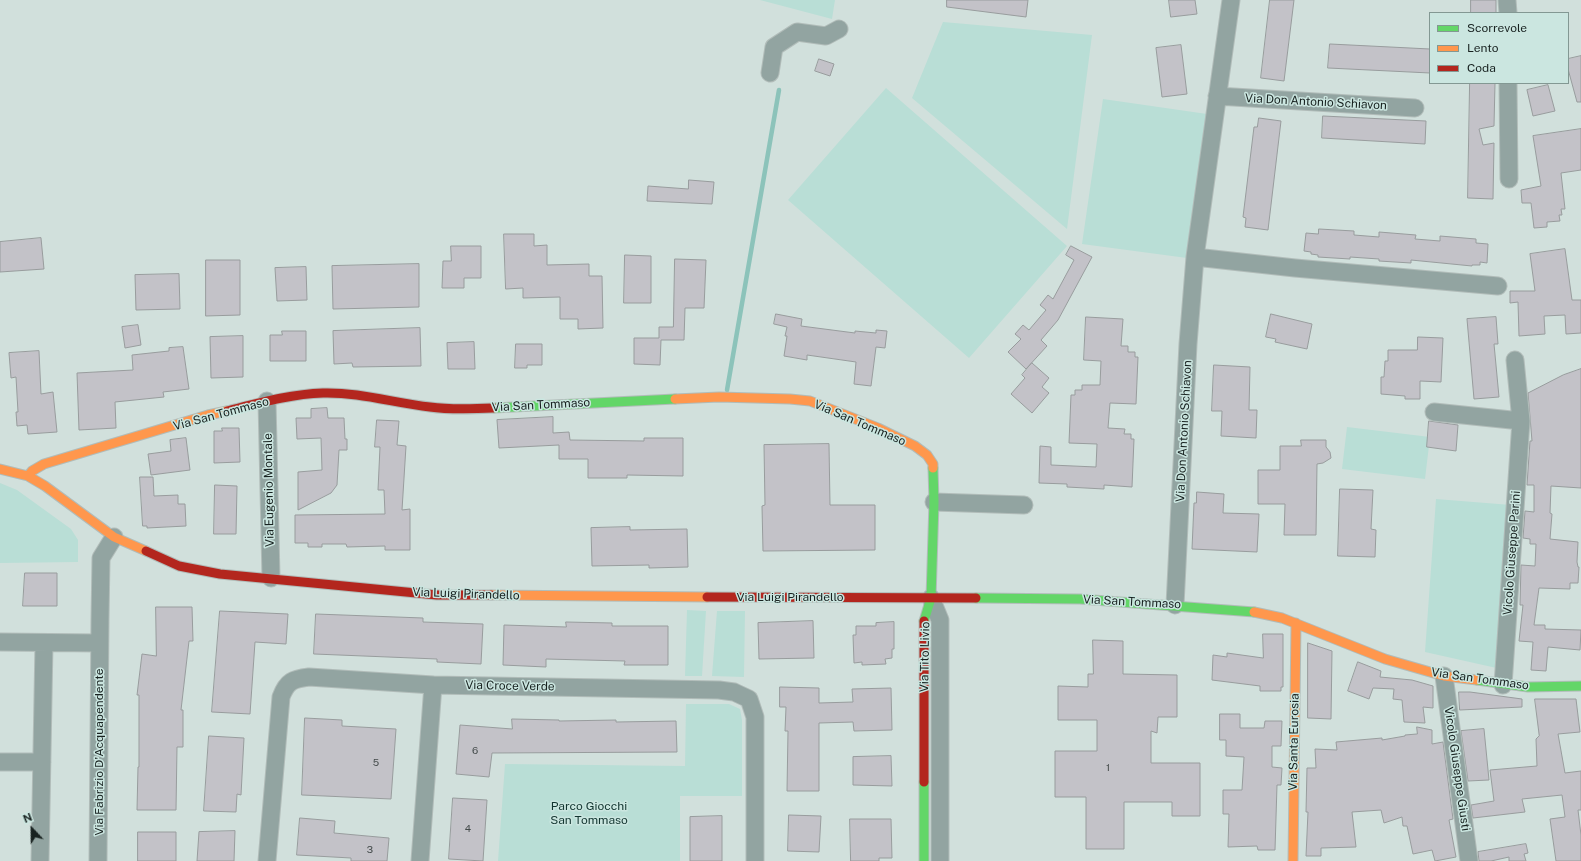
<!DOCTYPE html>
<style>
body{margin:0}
#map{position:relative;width:1581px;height:861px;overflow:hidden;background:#d1e0dc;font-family:"Public Sans",sans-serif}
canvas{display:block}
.legend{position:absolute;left:1429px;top:12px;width:140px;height:72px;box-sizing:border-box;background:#cbe6e0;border:1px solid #839893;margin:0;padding:5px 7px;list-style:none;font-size:12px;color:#182220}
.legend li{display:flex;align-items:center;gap:8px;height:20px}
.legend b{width:20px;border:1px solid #839893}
.north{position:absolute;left:12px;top:809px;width:40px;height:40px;-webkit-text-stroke:3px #cbe6e0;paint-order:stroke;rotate:338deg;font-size:11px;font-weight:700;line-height:16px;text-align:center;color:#182220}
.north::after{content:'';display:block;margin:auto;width:14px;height:18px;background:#182220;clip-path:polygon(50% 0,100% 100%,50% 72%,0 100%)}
</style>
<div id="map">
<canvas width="1581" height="861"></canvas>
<ul class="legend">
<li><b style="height:5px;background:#63d668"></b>Scorrevole</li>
<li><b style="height:5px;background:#ff974d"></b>Lento</li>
<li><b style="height:5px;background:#b3261e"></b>Coda</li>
</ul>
<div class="north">N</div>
</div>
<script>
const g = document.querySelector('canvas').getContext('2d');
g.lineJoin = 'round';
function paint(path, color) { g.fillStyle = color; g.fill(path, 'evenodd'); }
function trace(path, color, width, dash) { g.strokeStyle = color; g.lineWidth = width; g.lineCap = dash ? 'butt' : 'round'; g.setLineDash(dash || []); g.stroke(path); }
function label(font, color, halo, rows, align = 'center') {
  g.font = font + ' "Public Sans",sans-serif'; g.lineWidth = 3; g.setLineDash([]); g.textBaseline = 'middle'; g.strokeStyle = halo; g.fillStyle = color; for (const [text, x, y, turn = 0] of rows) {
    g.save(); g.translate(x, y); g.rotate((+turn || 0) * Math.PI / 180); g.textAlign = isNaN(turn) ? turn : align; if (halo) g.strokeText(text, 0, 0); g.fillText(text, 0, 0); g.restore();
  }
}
const green = new Path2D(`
 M760 0H835L832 19Z
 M943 22 1092 35 1067 229 912 98Z
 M886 88 1067 246 969 358 788 200Z
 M1103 99 1207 114 1187 258 1082 244Z
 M1347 427 1430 437 1425 479 1342 469Z
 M0 483 17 490 71 529 78 540V562L0 563Z
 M1436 499 1511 505 1501 669 1425 652Z
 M687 610 706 611 702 676H685Z
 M717 611H745L744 677 712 676Z
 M686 704H729L740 709 742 720V796H680V861H498L505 764 685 766Z`);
const stream = new Path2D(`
 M727 390 779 90`);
const building = new Path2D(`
 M947 0H1028L1026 17 947 7Z
 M1169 0H1195L1197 14 1171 17Z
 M1270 0H1294L1284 81 1261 78Z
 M1471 0H1496V13H1471Z
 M1330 44 1430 49V73L1328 68Z
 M1181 45 1187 94 1162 97 1156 48Z
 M1581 56V102H1577L1568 69V59Z
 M819 59 834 64 830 76 815 71Z
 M1470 83H1495L1494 126 1479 129 1483 145 1494 143 1493 199 1468 198Z
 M1548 85 1555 111 1533 116 1527 90Z
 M1323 116 1426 121 1425 144 1322 138Z
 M1259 118 1281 121 1268 230 1245 227 1246 218 1243 217 1254 127H1257Z
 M1581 129V170L1561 173 1565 209H1561L1562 215H1559L1560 221 1547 222V227L1534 228 1531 203H1522L1521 190 1541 186 1533 136Z
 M689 180 714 182 712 204 647 201 648 186 688 189Z
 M1319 229 1354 231V235L1379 237V232L1416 235 1415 239 1440 241V236L1476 239V243L1488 244 1487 263 1480 262V265H1472V266L1411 260V263L1379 261V259L1350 257V259L1318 257V255L1311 254V252L1304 251 1306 233 1318 234Z
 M504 234H534V246L547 245V265L589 264V276H602L603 328 578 329V319H560V297L523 298V288L506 289Z
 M41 238 44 269 0 272V242Z
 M451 246H481V278H464V288H442L443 261H451Z
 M1071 246 1092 257 1058 320 1041 340 1047 346 1026 369 1008 352 1021 339 1015 334 1023 325 1029 330 1046 310 1040 305 1048 295 1053 299 1074 260 1066 255Z
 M1565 249 1572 300H1581V333L1566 334 1565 315 1544 316 1545 334 1519 336 1518 302 1510 303V291H1535L1530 254Z
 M625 255 651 256V303H624Z
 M675 259 706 260 704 308H685L684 340H661L660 365 634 364V338H659V327H673Z
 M206 260H240V315L206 316Z
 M419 264V307L333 309 332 266Z
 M306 267 307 300 277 301 275 268Z
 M179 274 180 309 136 310 135 275Z
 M776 314 802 319 801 326 855 333V331L876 333V330L887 331 885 348 876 347 871 386 854 384 856 362 807 355V360L784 356 787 336H785L787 327 774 324Z
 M1271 314 1312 324 1307 349 1275 342 1276 339 1266 337Z
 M1086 317 1123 319 1121 346H1128V352H1135V357H1138L1136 404 1110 403 1108 428 1125 429 1124 434H1131V439H1134L1132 487 1104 485V489L1067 487V484L1039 483 1040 446 1051 447V465L1096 467 1097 444 1069 443 1071 395H1075V390H1082V385H1100L1101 361 1084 360Z
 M1496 317 1498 344H1494L1499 397 1474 399 1467 319Z
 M138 325 141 345 125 348 122 327Z
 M420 328 421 366 353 367 352 363 334 364 333 331Z
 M282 331H306V361H270V335H282Z
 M243 336V377L211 378 210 337Z
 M1418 337 1443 338 1441 382 1420 381V399H1405V396L1381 394V377H1384L1385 361H1388V350H1417Z
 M474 342 475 369H448L447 343Z
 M516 344H542V365H527V368H515Z
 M183 347 189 389 163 392 164 397 115 402 116 428 79 430 77 373 133 370 132 355 169 351V348Z
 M39 351 41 394 53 392 57 432 28 434 27 425 17 426 16 412H18L16 377 11 378 9 353Z
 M1032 363 1049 378 1042 387 1049 393 1032 413 1011 394 1025 378 1022 375Z
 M1214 365 1250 367 1249 410H1257L1256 438 1221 436 1222 411H1212Z
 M1581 369V488L1551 486 1550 513 1552 514 1550 539 1578 542 1577 562 1578 567H1579L1578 583H1570V589L1539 588 1534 625H1545V629L1581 630 1580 650 1548 647 1546 671 1531 670 1533 642 1519 641 1523 605H1520L1521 565 1535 566 1536 544H1530V539L1523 538 1525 511 1534 512V485H1527L1530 441H1532L1528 393 1563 375Z
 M327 408 328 418H344L345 439H347V450H339L337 485 331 493 298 510V472L322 470 321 438 297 439 296 418H311V409Z
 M553 417V433L569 432 570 440 644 441V438H683V476L627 475V478H588V459H559V445L499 448 497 420Z
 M377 420 399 421 397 445 406 446 402 510 410 509V550H385V546L347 547 346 544H322V547H308V543H295V515L385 514 384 490H378L380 447H375Z
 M1429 421 1458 425 1456 451 1427 447Z
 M222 428H239L240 462 214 463V431H222Z
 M186 438 190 470 151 475 148 454 171 451 170 440Z
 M1301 440H1326V447L1330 452 1331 458 1323 463 1317 464 1316 535H1284L1285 504H1258V470H1280V446H1301Z
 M829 444 830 505H875V550L763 551 762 506 765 505 764 445Z
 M140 477H153L154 496 178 495V504H185L186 526 147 528V526H143Z
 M215 485 237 486 236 534H214Z
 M1340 489 1373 490 1371 529 1376 530 1375 557 1338 556Z
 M1197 492 1224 494 1223 513 1259 514 1257 552 1192 549 1194 503H1196Z
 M630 527V530L687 529 688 567 649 568V565L592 566 591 528Z
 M25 573H57V606H23Z
 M156 607H192L193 641H189L181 710H183V747H177L176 810H137L138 767H139V695H137L142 654 156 656Z
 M220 611 288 614 286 644 255 642 250 714 212 712Z
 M316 614 423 618V622L483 624 481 664 437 662V659L314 654Z
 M813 621 814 658 759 659 758 623Z
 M566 622 612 623V626H668V665H624L625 661 546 659V667L503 665 504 625 566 627Z
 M894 622V649H892V658L885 659 886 664 862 665V662L854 663 853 635H856V626H876V623Z
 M1263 634H1283V687H1281V691H1260V686L1212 680 1213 655 1227 657V653L1263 658Z
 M1093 640 1123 641V674L1177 675V717H1158L1157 733 1151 731V763H1200V816H1172V802H1124V849H1086V797H1055V751H1097V720H1058V686L1088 687V674H1093Z
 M1308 643 1332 651 1331 719 1308 718Z
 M1358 662 1381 671 1380 677 1412 680 1433 686V708L1423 707 1425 723 1404 722 1402 700 1393 699 1394 689 1373 688 1369 699 1348 691Z
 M780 687 819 688V703L853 702 852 689 891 688 892 730 854 731 853 722 819 723V791H787L788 731H785L786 707H780Z
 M1459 692H1470L1522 699V707L1460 710Z
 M1535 699H1576L1580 732 1558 734 1565 773 1581 771V810H1578L1581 835V861H1556L1550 819 1565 817 1562 795 1522 799 1525 812 1473 818 1471 805 1494 801 1490 770 1537 766 1536 739 1539 736Z
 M1220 714H1240V728H1264L1265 721H1282L1281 746H1272V767L1282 768 1281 785H1277L1275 850H1258L1257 846 1228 847 1229 814H1223V790H1242L1244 757 1226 756V740H1220Z
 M305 718 342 720V726L396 729 391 799 302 795Z
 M512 719 559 720V721L616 720V722L676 721 677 752 492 753 489 777 456 774 460 725 512 729Z
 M1417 727 1432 730V744L1443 742 1453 819 1449 820 1456 857 1435 861 1432 850 1413 854 1407 826H1403L1402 817 1384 823 1381 810 1352 812 1356 847 1321 848V856H1306L1308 812H1306L1307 768H1316L1315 749 1337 750 1336 742 1382 738V740L1405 736V735L1417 734Z
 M1484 729 1489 780 1468 781 1461 731Z
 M209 736 244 738 241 795 237 794 236 812 204 811Z
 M891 756 892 786 853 785V757Z
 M453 798 487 800 483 861 449 859Z
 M789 815 821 816 819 852 788 851Z
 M722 816V861H690V817Z
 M300 818 335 821 334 833 389 838 387 861H351V858L297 855Z
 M850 819H891L892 858H879V861H851Z
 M235 831 234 861H197L199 832Z
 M138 832H176V861H138Z
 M1526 844 1528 853 1524 854 1526 861H1509V857L1491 861H1479L1478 852Z`);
const street = new Path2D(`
 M1507 0 1508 13
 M770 73 774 47 797 32 826 36 839 29
 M1508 83 1509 179
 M1217 96 1415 108
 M1195 257 1295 268 1498 286
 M267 401 271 578
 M1434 412 1521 421
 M934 502 1024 505
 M931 598 940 620V861
 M1175 605 1188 344 1195 257 1231 0
 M0 642 99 643
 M1444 676 1469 861
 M1503 685 1521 421 1515 360
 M0 762H42
 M40 861 44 643
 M98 861 100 619 101 558 114 537
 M267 861 281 697C287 681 293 679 309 677L433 685 719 690 734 692 749 699 755 717V861
 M420 861 433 685`);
const fast = new Path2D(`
 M494 408 675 399
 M976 598 1080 599 1254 612
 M924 621 931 598 934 502 933 468
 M1477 680 1528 687 1581 686
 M924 782V861`);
const slow = new Path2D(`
 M675 399 719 397 790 399 810 401 878 428 915 446 927 455 933 464V468
 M0 469 28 476 45 486 114 537 146 551
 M28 476 32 471 44 464 208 415 227 411
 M491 595 707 597
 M1254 612 1282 618 1385 659 1444 676 1477 680
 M1293 861 1296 623`);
const jam = new Path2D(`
 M227 411C259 403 291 394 323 393 359 392 394 403 430 407 451 410 472 409 494 408
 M146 551 179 566 220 574 437 595H491
 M707 597 976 598
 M924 782V621`);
const numberNames = [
 ["6",475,751],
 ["5",376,763],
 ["1",1108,768],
 ["4",468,829],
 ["3",370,850]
];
const streetNames = [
 ["Via Don Antonio Schiavon",1316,102,3],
 ["Via San Tommaso",541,405,-3],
 ["Via San Tommaso",221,414,-15],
 ["Via San Tommaso",860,423,23],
 ["Via Don Antonio Schiavon",1184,431,-87],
 ["Via Eugenio Montale",269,490,-91],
 ["Vicolo Giuseppe Parini",1512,553,-86],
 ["Via Luigi Pirandello",466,594,2],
 ["Via Luigi Pirandello",790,597],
 ["Via San Tommaso",1132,602,3],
 ["Via Tito Livio",925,657,-89],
 ["Via San Tommaso",1480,679,8],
 ["Via Croce Verde",510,686,1],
 ["Via Santa Eurosia",1294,742,-89],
 ["Via Fabrizio D'Acquapendente",99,752,-90],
 ["Vicolo Giuseppe Giusti",1457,769,82]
];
const parkNames = [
 ["Parco Giocchi",589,806],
 ["San Tommaso",589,820]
];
paint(green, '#b9ded6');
trace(stream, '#8cc3ba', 4.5);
paint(building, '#c3c2c8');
trace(building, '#989c9d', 1);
trace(street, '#b1bcb9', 19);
trace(fast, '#b1bcb9', 11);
trace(slow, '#b1bcb9', 11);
trace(jam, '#b1bcb9', 11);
trace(street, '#92a4a1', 17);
trace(fast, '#63d668', 9);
trace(slow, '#ff974d', 9);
trace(jam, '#b3261e', 9);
label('10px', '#434a4a', null, numberNames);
label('12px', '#182220', '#cbe6e0', streetNames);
label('12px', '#123530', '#cbe6e0', parkNames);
</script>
